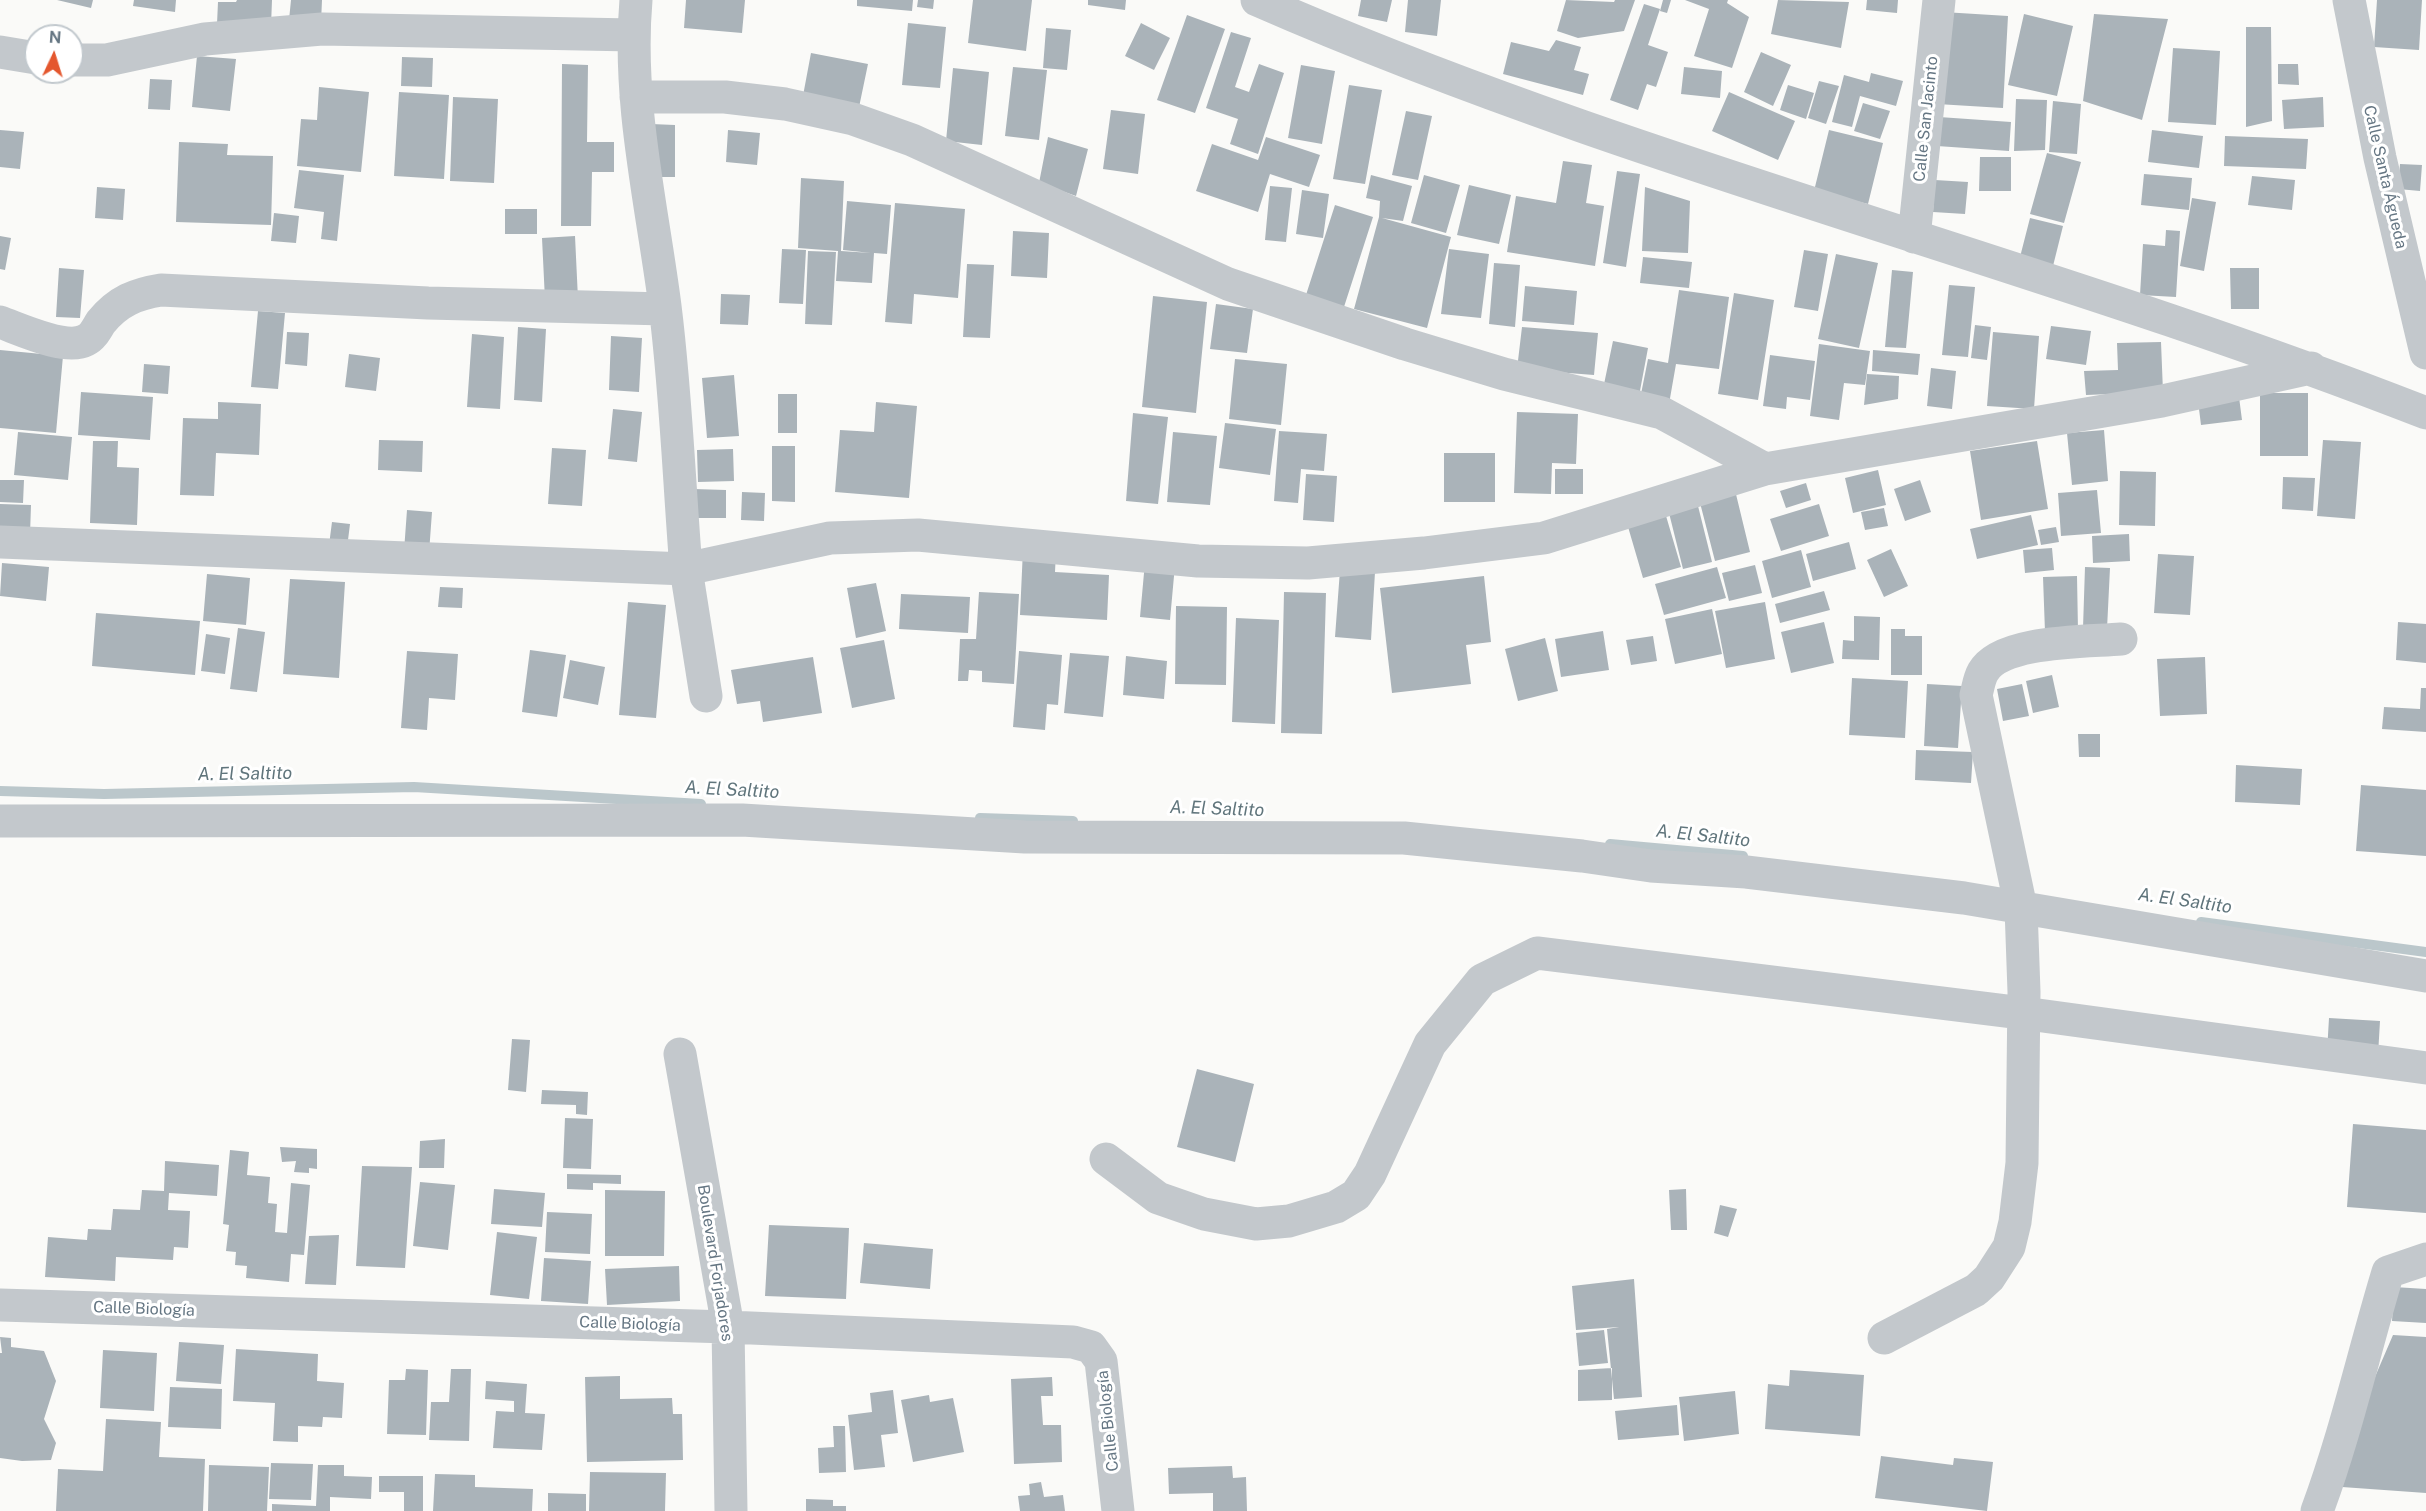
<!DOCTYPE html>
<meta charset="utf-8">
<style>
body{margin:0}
#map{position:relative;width:2426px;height:1511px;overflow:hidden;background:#fafaf8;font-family:"Public Sans",sans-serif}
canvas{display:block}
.north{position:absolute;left:24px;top:24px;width:60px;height:60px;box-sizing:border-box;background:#fff;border:2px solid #c1c8cd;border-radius:50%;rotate:4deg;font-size:16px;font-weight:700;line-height:24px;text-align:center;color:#657683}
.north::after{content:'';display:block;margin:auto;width:21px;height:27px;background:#e4572e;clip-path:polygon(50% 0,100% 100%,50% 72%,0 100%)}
</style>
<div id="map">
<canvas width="2426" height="1511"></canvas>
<div class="north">N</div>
</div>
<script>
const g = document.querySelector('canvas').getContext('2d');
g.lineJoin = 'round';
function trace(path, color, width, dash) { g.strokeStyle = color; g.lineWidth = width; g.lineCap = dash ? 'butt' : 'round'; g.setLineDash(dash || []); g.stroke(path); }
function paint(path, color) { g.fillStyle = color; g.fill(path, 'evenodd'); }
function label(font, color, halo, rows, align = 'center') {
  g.font = font + ' "Public Sans",sans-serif'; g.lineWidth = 6; g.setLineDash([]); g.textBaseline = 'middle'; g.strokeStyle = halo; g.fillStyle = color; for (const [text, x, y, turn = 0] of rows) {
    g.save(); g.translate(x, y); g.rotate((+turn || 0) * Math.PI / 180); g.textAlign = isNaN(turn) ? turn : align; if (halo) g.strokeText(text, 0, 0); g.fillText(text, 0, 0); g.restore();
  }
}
const stream = new Path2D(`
 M0 791 104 794 414 787 701 804
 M980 818 1073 821
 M1610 844 1743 856
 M2201 922 2426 952`);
const building = new Path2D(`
 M57 0H93L91 8Z
 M134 0H176L175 12 133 6Z
 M237 0H272L271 26 217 24 218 2H236Z
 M291 0H322L321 23 289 20Z
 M686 0H745L742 33 684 28Z
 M857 0H913L912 11 857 6Z
 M918 0H934L933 9 917 7Z
 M973 0H1032L1026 51 968 43Z
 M1088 0H1126L1125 10 1088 5Z
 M1361 0H1392L1387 22 1358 16Z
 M1408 0H1441L1437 36 1405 32Z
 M1566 0 1614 2 1615 0H1635L1624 31 1578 38 1557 31Z
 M1663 0H1671L1667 13 1660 11Z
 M1685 0H1728L1727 3 1749 17 1732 68 1694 56 1709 9Z
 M1778 0 1849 2 1841 48 1771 34Z
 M1867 0H1898L1897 13 1866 10Z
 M2377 0H2422L2419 50 2374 47Z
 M1644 4 1660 9 1648 45 1668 52 1656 87 1647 84 1638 110 1610 100Z
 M1943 12 2008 16 2003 108 1937 104Z
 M2024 14 2073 26 2057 96 2008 85Z
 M2094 14 2168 19 2142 120 2083 101Z
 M1187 15 1225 29 1195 113 1157 100Z
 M908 23 946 27 940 88 902 85Z
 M1141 23 1170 38 1154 70 1125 56Z
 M2246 27H2271L2272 121 2246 127Z
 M1046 28 1071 30 1067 70 1043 68Z
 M1231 32 1251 38 1235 87 1249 92 1259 64 1284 73 1258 154 1230 144 1238 119 1206 108Z
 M1556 40 1581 47 1574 70 1589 74 1583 95 1503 74 1511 42 1549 51Z
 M2173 48 2220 51 2216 125 2168 122Z
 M1761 52 1791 65 1773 106 1744 92Z
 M811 53 868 64 858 112 802 101Z
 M197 56 236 59 230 111 192 107Z
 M402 57 433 58 432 87 401 86Z
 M562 64 588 65 587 142H614V172H592L591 226H561Z
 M2278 64H2298L2299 85 2278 84Z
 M1301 65 1335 71 1322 144 1288 138Z
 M1013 67 1047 70 1039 140 1005 136Z
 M1684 67 1722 71 1720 98 1681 94Z
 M953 68 989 72 982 145 946 141Z
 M1871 73 1903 81 1896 106 1860 96 1852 127 1832 122 1844 75 1869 82Z
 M150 79 172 80 170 110 148 109Z
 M1819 81 1839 86 1826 124 1808 118Z
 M1349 85 1382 90 1365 184 1333 179Z
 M1788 85 1814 93 1806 119 1780 110Z
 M319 87 369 92 361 172 297 166 301 119 317 120Z
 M399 92 449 95 444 179 394 176Z
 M1729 92 1795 121 1778 160 1712 131Z
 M453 97 498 99 494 183 450 181Z
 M2323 97 2324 127 2284 129 2282 100Z
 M2016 99 2047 100 2045 150 2014 151Z
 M2053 101 2081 104 2077 154 2049 152Z
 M1863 103 1890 111 1880 139 1854 131Z
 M1111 110 1145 114 1138 174 1103 169Z
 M1406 111 1432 116 1418 180 1392 175Z
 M1939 117 2011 122 2009 151 1937 146Z
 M651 124 675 125V177H651Z
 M0 130 24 132 20 169 0 167Z
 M728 130 760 133 757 165 726 162Z
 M1829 130 1883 143 1868 204 1814 191Z
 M2152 130 2203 136 2199 168 2148 162Z
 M2225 136 2308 139 2306 169 2224 166Z
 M1048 137 1088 149 1076 196 1039 183Z
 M1266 137 1320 155 1309 187 1270 174 1258 212 1196 191 1212 144 1258 160Z
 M179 142 228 144 227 155 273 156 271 225 176 222Z
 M2047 153 2081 162 2064 223 2030 214Z
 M1980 157H2011V191H1979Z
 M1563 161 1592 165 1586 203 1604 206 1595 266 1507 252 1516 196 1556 203Z
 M2400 164 2422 165 2420 191 2398 189Z
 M299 170 344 175 337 241 321 239 324 212 294 208Z
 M1617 171 1640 174 1626 267 1603 263Z
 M2144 174 2192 178 2189 210 2141 205Z
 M1371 175 1412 186 1403 221 1382 218 1451 237 1427 328 1354 309 1379 217 1380 201 1366 198Z
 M1424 175 1460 185 1446 233 1411 223Z
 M2252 176 2295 180 2292 210 2248 205Z
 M801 178 844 181 841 251 871 253 843 250 847 201 891 205 887 254 874 253 872 283 836 281 838 251 798 248Z
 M1935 180 1968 182 1965 214 1933 212Z
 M1469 185 1511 195 1499 244 1457 235Z
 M1270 186 1292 188 1286 242 1265 240Z
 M97 187 125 189 123 220 95 218Z
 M1645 187 1690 201 1688 253 1642 251Z
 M1302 190 1329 194 1323 238 1296 234Z
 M2192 198 2216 202 2204 271 2180 266Z
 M895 203 965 209 958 298 914 294 912 324 885 322Z
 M1335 205 1373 217 1343 310 1305 298Z
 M505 209H537V234H505Z
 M274 213 299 216 296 243 271 241Z
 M2030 218 2063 226 2053 266 2020 257Z
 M2166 230 2180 231 2176 297 2140 295 2143 244 2165 246Z
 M1013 231 1049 233 1047 278 1011 276Z
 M0 236 11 238 5 270 0 269Z
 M575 236 578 299 545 300 542 238Z
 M782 249 806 250 803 304 779 303Z
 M1449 249 1489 254 1481 318 1441 314Z
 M1804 250 1828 254 1818 311 1794 307Z
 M808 251 836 252 832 325 805 324Z
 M1836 254 1878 263 1859 348 1818 339Z
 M1643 257 1692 262 1689 288 1640 283Z
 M1494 263 1520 265 1515 327 1489 324Z
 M967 264 994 265 990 338 963 337Z
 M59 268 84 270 80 318 56 317Z
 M2230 268H2259V309H2231Z
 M1892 270 1913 272 1906 348 1885 347Z
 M1949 285 1975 287 1968 357 1942 355Z
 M1525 286 1577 291 1574 325 1522 321Z
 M1679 290 1729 297 1719 369 1676 364 1669 404 1640 399 1648 359 1668 363Z
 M1734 293 1774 300 1758 400 1718 394Z
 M721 294 750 295 748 325 720 324Z
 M1153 296 1207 302 1196 413 1142 407Z
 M1216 304 1253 309 1247 353 1210 349Z
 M258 311 285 313 278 389 251 387Z
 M1975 325 1991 327 1987 360 1971 358Z
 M2051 326 2091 331 2086 365 2046 359Z
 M518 327 546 329 542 402 514 400Z
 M1522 327 1598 333 1594 375 1517 369Z
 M287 332 309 333 307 366 285 364Z
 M1993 332 2039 336 2034 409 1987 406Z
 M472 334 504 337 500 409 467 407Z
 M611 336 642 338 639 392 609 390Z
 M1613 341 1648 348 1639 396 1603 389Z
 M2161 342 2163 392 2086 395 2084 371 2118 370 2117 343Z
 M1819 344 1870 351 1865 385 1844 383 1839 420 1810 416Z
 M0 350 63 356 56 433 0 428Z
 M1873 350 1920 354 1918 375 1872 371Z
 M349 354 380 358 376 391 345 387Z
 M1770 355 1815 361 1810 400 1787 397 1786 409 1763 406Z
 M1235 359 1287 364 1281 425 1229 419Z
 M144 364 170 366 168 394 142 392Z
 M1931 368 1956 371 1952 409 1927 406Z
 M1867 374 1899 376 1898 399 1864 405Z
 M734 375 739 436 707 438 702 378Z
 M81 392 153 397 150 440 78 435Z
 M2260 393H2308V456H2260Z
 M778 394H797V433H778Z
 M2239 397 2242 420 2201 425 2198 401Z
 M218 402 261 404 259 455 216 453 214 496 180 495 183 418 218 419Z
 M876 402 917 406 909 498 835 492 840 430 874 432Z
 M613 409 642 412 637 462 608 459Z
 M1517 412 1578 414 1576 464 1552 463 1551 494 1514 493Z
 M1133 413 1168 417 1158 504 1126 501Z
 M1225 423 1276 429 1270 475 1219 468Z
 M2104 430 2108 481 2072 485 2067 433Z
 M1279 431 1327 434 1324 471 1301 469 1298 503 1274 501Z
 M18 432 72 437 68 480 14 475Z
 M1173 432 1217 436 1210 505 1167 502Z
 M379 440 423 441 422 472 378 470Z
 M2323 440 2361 442 2355 519 2317 516Z
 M93 441H118L117 467 139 468 137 525 90 523Z
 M2037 441 2048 509 1981 520 1970 451Z
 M772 446H795V502L772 501Z
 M552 448 586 450 582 506 548 504Z
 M733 449 734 481 698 482 697 450Z
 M1444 453H1495V502H1444Z
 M1555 469H1583V494H1555Z
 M1878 470 1886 505 1853 513 1845 478Z
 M2120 471 2156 472 2155 526 2119 525Z
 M1306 474 1337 476 1334 522 1303 520Z
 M2283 477 2315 478 2313 511 2282 509Z
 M0 480H24L23 503 0 502Z
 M1920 480 1931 512 1905 521 1894 489Z
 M1806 483 1811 500 1786 508 1780 491Z
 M1734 486 1750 552 1715 561 1698 495Z
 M694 489 726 490V518H694Z
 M2097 490 2101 533 2061 536 2058 493Z
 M742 492 765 493 764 521 741 520Z
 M1696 498 1712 562 1683 569 1667 505Z
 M0 504 31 505 30 535 0 534Z
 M1819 504 1829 536 1781 551 1770 519Z
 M1884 508 1888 526 1865 530 1861 512Z
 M1664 509 1681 567 1643 578 1626 520Z
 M407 510 432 512 429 553 404 551Z
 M2031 515 2038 545 1977 559 1970 529Z
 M332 522 350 524 347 548 329 545Z
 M2056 527 2059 542 2041 545 2038 530Z
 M2129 534 2130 561 2093 563 2092 536Z
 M1849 542 1856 569 1813 581 1806 554Z
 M2052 548 2054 570 2025 573 2023 550Z
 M1023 549 1056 551 1055 572 1109 575 1107 620 1020 615Z
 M1891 549 1908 586 1884 597 1867 560Z
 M1801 550 1811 587 1772 598 1762 561Z
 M2158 554 2194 556 2190 615 2154 613Z
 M1145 562 1175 565 1170 620 1140 617Z
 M2 563 49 567 46 601 0 596Z
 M1755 565 1762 593 1729 601 1722 573Z
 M1717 567 1726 598 1664 615 1655 584Z
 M2085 567 2110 568 2107 629 2083 628Z
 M1340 570 1375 572 1371 640 1335 637Z
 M207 574 250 578 246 625 203 621Z
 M1484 576 1491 642 1466 645 1471 684 1392 693 1380 588Z
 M2077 576 2078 631 2045 632 2043 577Z
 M290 579 345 582 339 678 283 674Z
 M876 583 886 631 856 638 847 588Z
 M440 587 463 588 462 608 438 607Z
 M1824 591 1830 610 1780 623 1775 604Z
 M979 592 1019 594 1014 684 982 682V671L969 670 968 681H958L960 639H976Z
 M1284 592 1326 593 1322 734 1281 733Z
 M901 594 970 597 968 633 899 629Z
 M628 602 666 605 656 718 619 715Z
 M1765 602 1775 659 1726 668 1715 611Z
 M1176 606 1227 607 1226 685 1175 684Z
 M1712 609 1722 654 1675 664 1665 619Z
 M96 613 200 621 195 675 92 666Z
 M1854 616 1880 617 1879 660 1842 659 1843 640 1854 641Z
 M1236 618 1279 620 1275 724 1232 722Z
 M1824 622 1834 663 1791 673 1781 632Z
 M2398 622 2426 624V663L2396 660Z
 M238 628 265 632 257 692 230 689Z
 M1891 629H1905V636H1922V675H1891Z
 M1603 631 1609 670 1561 677 1555 639Z
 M206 634 230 638 225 674 201 671Z
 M1653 636 1657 661 1631 665 1626 640Z
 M1545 638 1558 691 1518 701 1505 649Z
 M884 640 895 699 852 708 840 648Z
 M530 650 566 655 557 717 522 712Z
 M407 651 458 654 455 700 429 698 427 730 401 728Z
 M1019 651 1062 655 1058 705 1047 704 1045 730 1013 727Z
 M1070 653 1109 656 1103 717 1064 713Z
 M1126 656 1167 661 1164 699 1123 695Z
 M813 657 822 713 763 722 760 701 737 704 731 670Z
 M2205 657 2207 714 2160 716 2157 659Z
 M570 660 605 667 598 705 563 698Z
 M2052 675 2059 707 2033 713 2026 681Z
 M1852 678 1908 681 1905 738 1849 735Z
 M1927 684 1962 686 1958 748 1924 746Z
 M2022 684 2029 716 2003 721 1997 689Z
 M2421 688H2426V732L2382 729 2384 707 2420 709Z
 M2078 734H2100V757H2079Z
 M1916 750 1973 752 1971 783 1915 780Z
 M2236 765 2302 769 2300 805 2235 802Z
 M2361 785 2426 790V856L2356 851Z
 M2329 1018 2380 1021 2378 1055 2327 1052Z
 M512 1039 530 1040 526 1092 508 1090Z
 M1197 1069 1254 1084 1235 1162 1177 1147Z
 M542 1090 588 1092 587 1115 576 1114V1105L541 1104Z
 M565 1118 593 1119 591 1169 563 1168Z
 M2353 1124 2426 1130V1213L2347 1207Z
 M445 1139 444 1168H419L420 1141Z
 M280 1147 317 1149V1169L309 1168V1173L294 1172 296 1161 282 1162Z
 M230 1150 249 1152 247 1175 270 1177 268 1203 277 1204 275 1232 287 1233 291 1183 310 1185 304 1255 291 1254 289 1282 246 1278 247 1266 235 1265 236 1252 226 1251 229 1225 223 1224Z
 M165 1161 219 1165 217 1196 169 1193 168 1210 190 1211 188 1248 174 1247 173 1260 116 1257 115 1281 45 1277 48 1237 87 1240 88 1229 111 1230 113 1209 140 1210 142 1190 164 1191Z
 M362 1166 412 1167 405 1268 356 1266Z
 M567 1174 621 1175V1184L593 1183V1190L567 1189Z
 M420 1182 455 1185 448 1250 413 1246Z
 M494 1189 545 1193 542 1227 491 1224Z
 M1686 1189 1687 1230H1671L1669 1190Z
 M605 1190 665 1191 664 1256H605Z
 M1720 1205 1737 1209 1728 1237 1714 1233Z
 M547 1212 592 1214 590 1254 545 1252Z
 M769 1225 849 1228 846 1299 765 1296Z
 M497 1232 537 1237 529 1299 490 1295Z
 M339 1235 336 1285 305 1284 309 1236Z
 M864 1243 933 1249 930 1289 860 1283Z
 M544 1258 591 1261 588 1304 541 1301Z
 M679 1266 680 1301 607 1305 605 1269Z
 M1634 1279 1642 1397 1614 1399 1607 1329 1619 1327 1576 1330 1572 1286Z
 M2394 1287 2426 1289V1323L2392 1321Z
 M1604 1330 1608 1363 1579 1366 1576 1333Z
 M2393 1335 2426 1337V1493L2328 1486Z
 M0 1337 11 1338V1347L44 1351 56 1381 44 1419 56 1443 51 1460 22 1461 0 1458V1353H2Z
 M179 1342 224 1345 221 1384 176 1381Z
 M236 1349 318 1354 317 1381 344 1383 342 1418 323 1417 322 1427 298 1426V1442L273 1441 275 1403 233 1401Z
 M103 1350 157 1353 154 1411 100 1408Z
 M1612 1368V1400L1578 1401V1370Z
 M406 1369 428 1370 426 1435 387 1434 389 1380H405Z
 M451 1369H471L469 1441 429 1440 431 1402H449Z
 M1790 1370 1864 1375 1860 1436 1765 1429 1768 1384 1789 1386Z
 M620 1376V1399L672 1398 673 1414H682L683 1460 587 1462 585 1377Z
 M1052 1377 1053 1396H1041L1043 1425H1061L1062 1462 1014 1464 1011 1379Z
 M486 1381 527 1384 525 1413 545 1414 542 1450 493 1448 496 1411 514 1412V1401L485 1399Z
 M170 1387 222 1389 221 1429 168 1427Z
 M893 1390 898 1433 881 1435 885 1467 854 1470 848 1415 872 1412 870 1393Z
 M1735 1391 1739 1434 1684 1441 1679 1397Z
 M929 1395 930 1402 953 1398 964 1452 913 1462 901 1400Z
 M1677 1405 1679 1435 1618 1440 1615 1411Z
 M106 1419 161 1422 159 1457 205 1459 203 1511H56L58 1469 103 1471Z
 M833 1426H845L846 1472 819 1473 818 1448 834 1447Z
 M1881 1456 1953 1465 1954 1458 1993 1462 1987 1511 1875 1498Z
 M271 1463 313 1464 311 1500 269 1499Z
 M209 1465 269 1467 267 1511H208Z
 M318 1465H344V1476L372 1477 371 1499 330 1497V1511H272V1504L316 1506Z
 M1232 1466 1233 1478 1246 1477 1247 1511H1213V1493L1169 1494 1168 1468Z
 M590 1472 666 1473 665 1511H589Z
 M435 1474 475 1475V1487L533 1489 532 1511H433Z
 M379 1476H423V1511H404V1492H379Z
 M1041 1482 1044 1497 1063 1495 1065 1511H1020L1018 1496 1030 1495 1029 1484Z
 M548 1493 586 1494V1511H548Z
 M806 1499 833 1500V1506H846V1511H806Z`);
const minor = new Path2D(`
 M1257 0C1636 166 2041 262 2426 413
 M2349 0 2380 158 2426 353
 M0 52 36 58
 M72 60H107L205 39 322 29 633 35
 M636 97H725L785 104 853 119 912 140 1228 284 1405 344 1504 374 1662 413 1765 469
 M1914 237 1939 0
 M0 322C20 329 66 351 86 340 93 337 97 328 101 322 118 301 136 294 161 290L428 303 665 309
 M0 542 686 569C679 481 676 393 665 306 652 205 627 102 636 0
 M706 696 686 569 830 538 918 535 1198 561 1308 563 1424 553 1544 538 1765 469 2162 401 2311 368
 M0 821 742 820 1025 837 1404 838 1582 856 1651 866 1746 872 1964 898 2426 976
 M680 1054 728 1327 731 1511
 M1106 1159 1158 1198 1204 1214 1256 1224 1289 1221 1336 1207 1356 1195 1370 1174 1430 1044 1482 980 1537 953 2022 1013 2426 1068
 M0 1305 728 1327 1073 1342 1091 1347 1101 1361 1118 1511
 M1884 1338 1976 1290 1989 1278 2009 1247 2015 1222 2022 1163 2024 992 2021 908 1976 695C1978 688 1979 679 1983 672 2001 640 2087 642 2121 639
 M2317 1511C2346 1433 2364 1351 2388 1272L2426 1259`);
const streetNames = [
 ["Calle San Jacinto",1926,119,-84],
 ["Calle Santa Águeda",2385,177,77],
 ["Boulevard Forjadores",715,1263,81],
 ["Calle Biología",144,1309,2],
 ["Calle Biología",630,1324,2],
 ["Calle Biología",1108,1421,-96]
];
const waterNames = [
 ["A. El Saltito",245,774,-1],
 ["A. El Saltito",732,790,3],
 ["A. El Saltito",1217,809,2],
 ["A. El Saltito",1703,836,6],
 ["A. El Saltito",2185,901,8]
];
trace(stream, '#bbc7cb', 10);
paint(building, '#aab3b9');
trace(minor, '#c3c8cc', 33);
label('16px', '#657683', '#fff', streetNames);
label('italic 18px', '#60757c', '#fff', waterNames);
</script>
